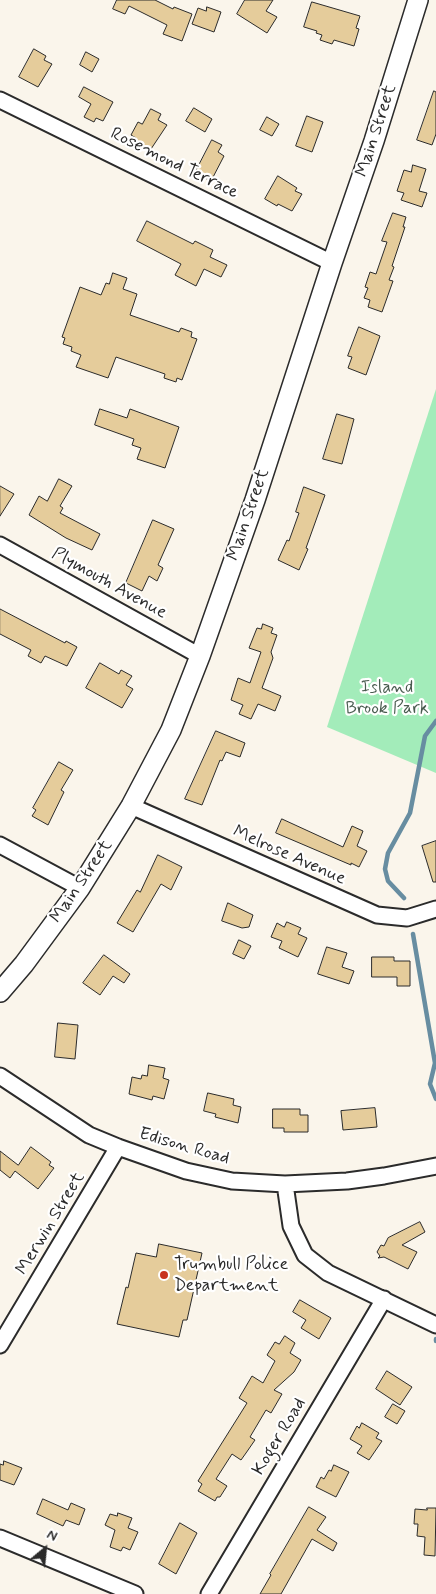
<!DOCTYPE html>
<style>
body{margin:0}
#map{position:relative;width:436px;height:1594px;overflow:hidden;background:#faf5eb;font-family:Mynerve,sans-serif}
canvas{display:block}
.north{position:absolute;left:20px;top:1524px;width:50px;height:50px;-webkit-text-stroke:4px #fff;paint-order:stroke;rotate:28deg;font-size:14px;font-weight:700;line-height:20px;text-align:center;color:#2b2b2b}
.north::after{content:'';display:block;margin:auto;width:18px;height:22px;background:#2b2b2b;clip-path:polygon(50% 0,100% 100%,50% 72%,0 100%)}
</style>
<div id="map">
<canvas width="436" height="1594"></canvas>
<div class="north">N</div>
</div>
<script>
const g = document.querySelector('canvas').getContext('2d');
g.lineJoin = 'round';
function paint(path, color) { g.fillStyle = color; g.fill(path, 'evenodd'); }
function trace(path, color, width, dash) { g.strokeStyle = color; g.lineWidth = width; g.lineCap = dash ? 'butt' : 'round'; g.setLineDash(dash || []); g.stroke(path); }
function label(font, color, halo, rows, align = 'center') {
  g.font = font + ' Mynerve,sans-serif'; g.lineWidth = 4.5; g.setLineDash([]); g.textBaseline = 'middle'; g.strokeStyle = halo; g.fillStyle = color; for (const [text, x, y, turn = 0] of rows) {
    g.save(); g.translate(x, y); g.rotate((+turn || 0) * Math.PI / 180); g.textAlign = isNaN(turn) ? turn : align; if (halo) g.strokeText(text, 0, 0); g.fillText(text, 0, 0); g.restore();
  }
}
const green = new Path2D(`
 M436 389V773L327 727Z`);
const stream = new Path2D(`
 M404 898 388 881 385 869 388 853 410 813 425 736 436 721
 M413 934 435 1063 430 1084 436 1099
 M436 1339V1341`);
const building = new Path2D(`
 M117 0H155L173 9 174 7 192 14 182 41 163 34 167 25 129 6 125 14 113 9Z
 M245 0H273L266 11 277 17 267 33 237 14Z
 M312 2 360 16 356 28 359 29 354 46 334 40 332 44 320 40 322 35 316 33 317 31 304 27Z
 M207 7 221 12 214 32 192 24 198 8 206 11Z
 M34 49 46 56 44 60 52 64 38 87 19 77Z
 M86 52 99 59 92 72 80 65Z
 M84 87 113 102 103 121 96 118 94 122 84 117 91 104 79 97Z
 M434 91 436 92V134L432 145 417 140Z
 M194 108 212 119 205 132 186 121Z
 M151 109 161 114 158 120 167 125 149 152 133 142 136 138 131 135 138 122 142 124Z
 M307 116 323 122 312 152 296 146Z
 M267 117 279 124 272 136 260 130Z
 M212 140 222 145 218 152 224 156 211 181 195 173Z
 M413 165 426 169 419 191 427 193 422 207 401 200 404 193 397 191 404 170 411 172Z
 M278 176 297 188 295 191 302 194 292 211 278 204 277 206 265 199Z
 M393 213 406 217 403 227H405L392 266 394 267 389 280 393 281 382 312 368 307 370 300 364 298 368 288 365 287 370 272 376 274 387 242 382 241Z
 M147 221 193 244 195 241 213 250 210 257 227 265 221 277 204 269 196 286 175 275 181 264 137 241Z
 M113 273 127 278 123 289 137 294 130 315 179 332 181 328 192 332 191 337 197 339 182 380 177 378 176 382 164 378 165 374 116 357 108 378 76 367 81 355 71 351 72 347 63 344 65 338 62 337 80 287 101 295 106 283 109 284Z
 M359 327 380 336 366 375 348 368 352 357 348 356Z
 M100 409 127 418 130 409 179 427 165 468 137 459 141 448 132 445 134 439 95 425Z
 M337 414 354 419 342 464 323 459Z
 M59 479 72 486 60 506 63 508 60 513 100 534 92 550 66 538 29 515 39 496 47 501Z
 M0 486 14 494 0 516Z
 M304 487 325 495 306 548 308 549 299 570 278 560 287 540 289 541 299 513 296 512Z
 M153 520 174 529 158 565 163 568 157 581 149 576 142 591 126 583Z
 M0 609 65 643 66 641 77 647 67 666 45 656 41 663 28 656 31 650 0 634Z
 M263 624 273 628 271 633 277 635 271 652 273 658 262 688 281 696 275 711 258 704 251 719 239 714 243 705 231 700 238 678 250 683 261 652 249 648 257 628 261 629Z
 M100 663 119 674 121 670 132 676 126 685 133 689 122 708 86 688Z
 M216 731 245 743 240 757 226 752 222 761 220 760 202 805 185 799Z
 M59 762 73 770 61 790 64 792 48 825 32 816 36 810 33 808Z
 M282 819 343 847 352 826 363 831 357 846 367 851 359 867 351 863V865L276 833Z
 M436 841V882H433L422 846Z
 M158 855 182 867 171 890 161 884 133 932 117 923 137 890 140 892Z
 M228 903 253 915 249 927 242 928 222 921Z
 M287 922 301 928 298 934 307 938 298 957 279 948 282 941 271 937 277 923 284 927Z
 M239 940 251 946 244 959 233 954Z
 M327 947 347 953 342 967 354 971 349 984 318 974Z
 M104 955 130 974 124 983 113 976 100 995 83 983Z
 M372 957H394V961H410V986H397V977H372Z
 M58 1023 78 1025 75 1059 55 1057Z
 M149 1065 165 1068 163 1078 169 1080 164 1099 153 1096 152 1100 129 1094 132 1077 141 1079 142 1075 147 1076Z
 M208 1093 234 1099 233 1105 241 1107 238 1123 215 1117 216 1114 204 1111Z
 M375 1108 377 1127 343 1130 341 1111Z
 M273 1109H300V1115H308V1132H284V1128H273Z
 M31 1147 51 1162 49 1165 54 1168 38 1189 15 1171 10 1178 0 1170V1151L18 1165Z
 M420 1222 425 1232 402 1245 417 1252 408 1269 384 1257 378 1258 380 1256 377 1252 381 1245 384 1246 388 1238Z
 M159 1244 202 1253 187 1320H183L179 1337 117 1324 126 1287 128 1288 136 1253 156 1257Z
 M300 1300 331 1318 319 1339 301 1328 306 1320 293 1312Z
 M285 1336 295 1343 290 1353 301 1360 294 1372 274 1390 282 1394 271 1413 266 1410 250 1437 255 1440 246 1453 241 1460 232 1454 216 1479 227 1486 220 1497H217L215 1501 198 1491 202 1484 198 1481 247 1403 239 1398 252 1376 263 1383 275 1361 267 1355 275 1342 279 1344Z
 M387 1371 412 1387 400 1405 376 1389Z
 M393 1404 405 1411 397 1424 385 1417Z
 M362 1423 379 1433 376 1438 382 1441 369 1460 357 1453 362 1446 350 1439 357 1426 359 1428Z
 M4 1461 22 1468 14 1485 0 1480V1464L3 1465Z
 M334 1465 349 1472 336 1497 316 1487 321 1477 324 1479 329 1470 331 1471Z
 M43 1499 68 1510 71 1503 85 1509 79 1525 66 1520 63 1526 37 1514Z
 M309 1507 326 1517 317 1530 337 1543 333 1551 312 1539 281 1594H260L271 1575 270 1574Z
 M427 1508H436L435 1556 424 1555 425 1537 417 1536 418 1524H414L415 1509 427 1510Z
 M118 1513 132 1518 128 1528 138 1532 130 1550 123 1547 121 1551 110 1547 115 1530 105 1525 110 1514 117 1516Z
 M180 1523 197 1533 176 1574 159 1564Z`);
const minor = new Path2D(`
 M0 100 332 263
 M0 545 200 656
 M131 806 377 915 407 918 436 909
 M0 845 80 888
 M0 1076 89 1135 118 1147 186 1171 232 1181 285 1184 347 1181 384 1176 436 1166
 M285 1184 291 1226 305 1255 328 1273 436 1325
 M0 1345 118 1147
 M0 1538 135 1594
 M209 1594 384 1299`);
const major = new Path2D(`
 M0 992 24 964 80 888 131 806 171 730 200 656 255 500 332 263 374 141 418 0`);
const markers = [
 [164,1275,5,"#c8321e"]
];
const streetNames = [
 ["Main Street",377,131,-72],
 ["Rosemond Terrace",174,164,26],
 ["Main Street",249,515,-71],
 ["Plymouth Avenue",109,584,29],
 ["Melrose Avenue",289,856,24],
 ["Main Street",82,882,-56],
 ["Edison Road",184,1147,16],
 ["Merwin Street",51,1224,-59],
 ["Koger Road",280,1437,-59]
];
const parkNames = [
 ["Island",387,688],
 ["Brook Park",387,709]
];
const poiNames = [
 ["Trumbull Police",174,1265],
 ["Department",174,1286]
];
paint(green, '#a3ecba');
trace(stream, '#678da1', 4.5);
paint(building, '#e5cc9b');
trace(building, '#2b2b2b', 1);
trace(minor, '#2b2b2b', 19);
trace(major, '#2b2b2b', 22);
trace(minor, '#fff', 15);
trace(major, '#fff', 19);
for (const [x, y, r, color] of markers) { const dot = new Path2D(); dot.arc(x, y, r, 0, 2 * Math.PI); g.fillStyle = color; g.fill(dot); trace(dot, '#fff', 2); }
label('18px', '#2b2b2b', '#fff', streetNames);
label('18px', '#495b4f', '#fff', parkNames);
label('18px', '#2b2b2b', '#fff', poiNames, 'left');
</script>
